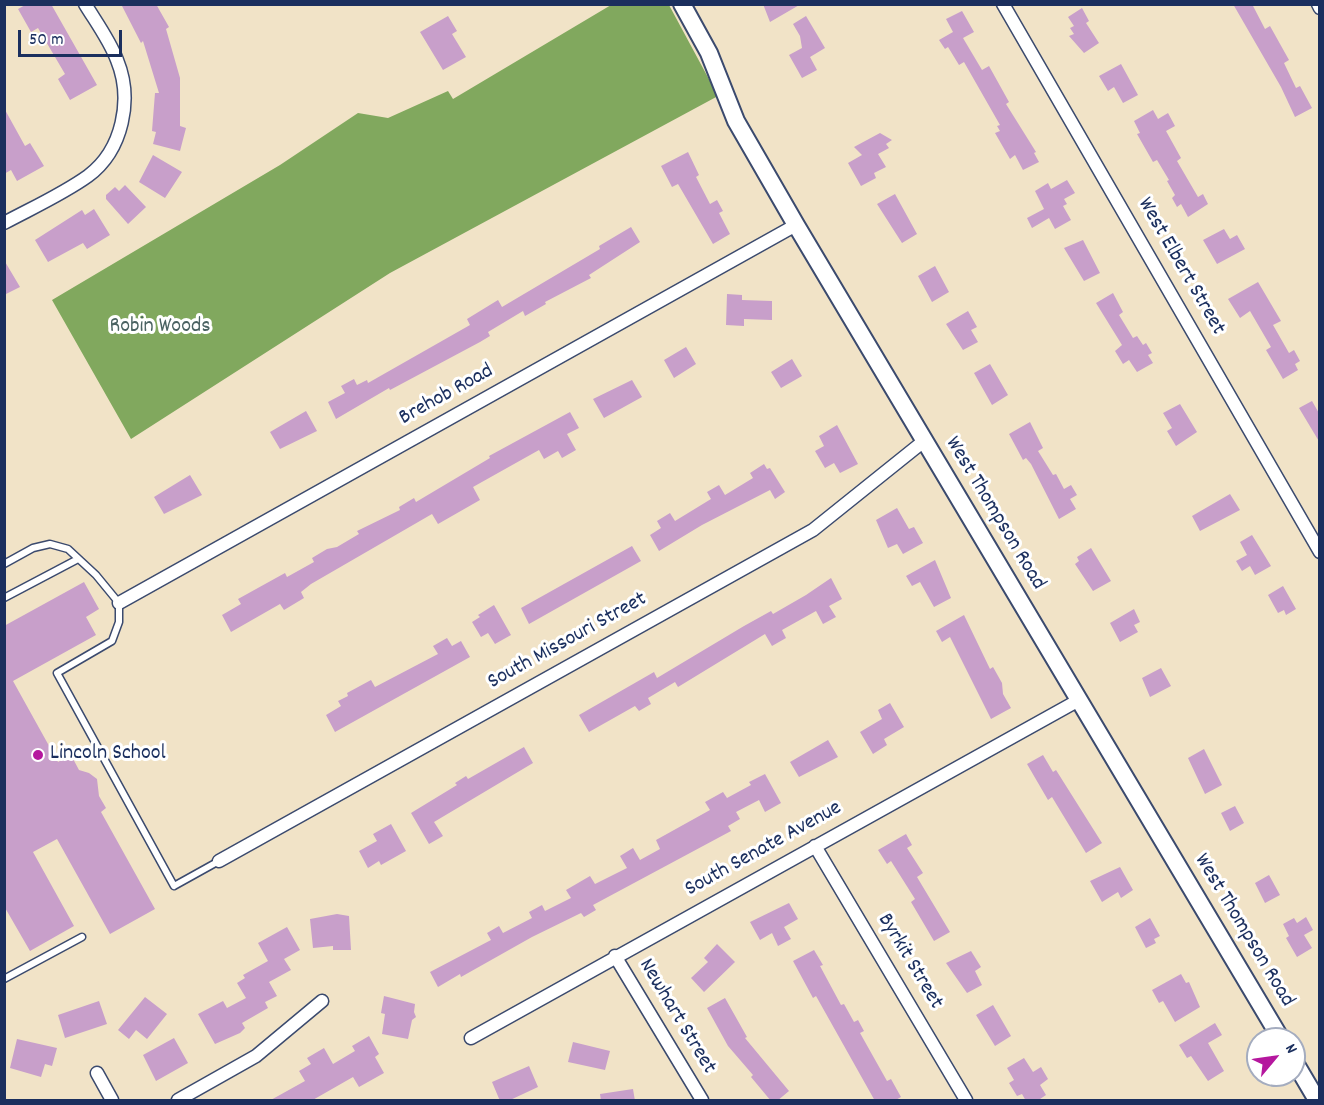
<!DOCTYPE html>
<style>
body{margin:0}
#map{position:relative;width:1324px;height:1105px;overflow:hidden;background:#f1e3c7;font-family:Dekko,sans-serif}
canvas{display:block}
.frame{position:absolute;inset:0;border:6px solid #1b2f5e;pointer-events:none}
.north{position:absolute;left:1246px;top:1027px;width:60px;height:60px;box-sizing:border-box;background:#fff;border:2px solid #a4acbf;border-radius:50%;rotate:61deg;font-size:16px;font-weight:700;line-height:24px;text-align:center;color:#1b2f5e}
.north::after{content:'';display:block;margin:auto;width:21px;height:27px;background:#b5179e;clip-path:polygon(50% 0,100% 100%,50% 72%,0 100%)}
.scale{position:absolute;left:18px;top:30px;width:104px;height:27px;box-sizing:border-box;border:3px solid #1b2f5e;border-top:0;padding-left:8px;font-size:18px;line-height:21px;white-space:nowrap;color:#1b2f5e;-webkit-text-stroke:4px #fff;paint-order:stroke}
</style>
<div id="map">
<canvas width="1324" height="1105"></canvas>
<div class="frame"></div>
<div class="north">N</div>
<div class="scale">50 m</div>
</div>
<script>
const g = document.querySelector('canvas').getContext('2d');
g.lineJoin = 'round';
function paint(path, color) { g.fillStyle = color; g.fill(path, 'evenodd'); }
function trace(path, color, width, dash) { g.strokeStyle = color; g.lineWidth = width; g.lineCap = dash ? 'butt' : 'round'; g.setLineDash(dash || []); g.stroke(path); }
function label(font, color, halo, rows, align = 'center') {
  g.font = font + ' Dekko,sans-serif'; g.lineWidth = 6; g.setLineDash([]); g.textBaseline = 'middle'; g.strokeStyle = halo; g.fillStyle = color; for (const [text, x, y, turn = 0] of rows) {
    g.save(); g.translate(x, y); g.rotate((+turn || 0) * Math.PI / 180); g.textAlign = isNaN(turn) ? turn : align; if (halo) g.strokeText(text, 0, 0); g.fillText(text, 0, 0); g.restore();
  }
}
const forest = new Path2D(`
 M611 5H669L718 96 390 273 131 439 52 300 280 165 358 113 388 118 448 91 453 99Z`);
const building = new Path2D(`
 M27 4H51L97 85 70 100 58 79 65 74 38 28 31 32 18 9Z
 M121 4H156L169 27 166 29 180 78V126L186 128 180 151 153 144 156 132 152 131 155 93H159L143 41 141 43Z
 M763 4H801L770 22Z
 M1233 4H1252L1265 29 1270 26 1289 60 1284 63 1296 88 1300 86 1312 108 1295 117 1281 87Z
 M1082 8 1089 21 1086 23 1099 43 1084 53 1069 36 1074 34 1070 28 1074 26 1068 17Z
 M962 11 974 32 963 38 982 70 989 66 1009 102 1006 104 1036 152 1034 153 1039 162 1023 170 1015 155 1010 159 995 133 1000 131 997 126 1000 125 964 62 959 65 948 47 945 49 939 40 953 32 946 19Z
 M448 16 457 31 452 34 466 57 443 70 420 32Z
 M806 16 825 48 810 57 817 70 802 78 789 55 802 48 800 36 793 24Z
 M1121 64 1138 95 1123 103 1114 87 1108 91 1099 76Z
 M4 108 25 146 30 143 44 166 17 181 11 170 4 174Z
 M1153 110 1158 119 1168 113 1175 126 1166 131 1181 158 1177 161 1198 197 1203 194 1208 204 1188 217 1181 204 1177 207 1172 198 1175 195 1167 181 1169 180 1157 160 1153 162 1137 134 1140 133 1134 121Z
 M880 133 892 140 886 144 889 148 878 154 886 167 874 173 876 178 861 186 848 163 862 155 854 147Z
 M688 152 699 175 696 177 710 204 717 200 723 211 719 213 730 234 713 244 678 184 672 187 661 166Z
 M153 155 182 172 165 198 139 182Z
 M1067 180 1075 193 1064 199 1067 204 1063 206 1071 220 1055 229 1049 218 1032 228 1027 218 1044 209 1035 191 1048 183 1051 189Z
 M125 185 146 207 128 224 106 199V195L115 187 119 191Z
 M895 194 917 234 902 243 877 204Z
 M94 209 110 235 87 249 83 243 48 262 35 240 82 210 85 215Z
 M631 227 640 242 589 275 591 278 545 302 546 304 525 316 523 311 488 332 490 336 480 342 390 390 389 388 336 419 328 402 345 393 341 386 354 379 357 385 367 380 368 383 470 325 467 319 498 300 502 307 600 249 599 246Z
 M1224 229 1230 239 1237 235 1245 249 1217 264 1203 240Z
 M1083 240 1100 273 1084 281 1064 248Z
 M4 260 20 287 4 295Z
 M935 266 949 292 932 302 918 276Z
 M1258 282 1281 321 1273 325 1289 353 1294 350 1300 361 1295 364 1298 370 1283 379 1266 350 1271 347 1250 311 1240 318 1228 299Z
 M1113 293 1123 312 1119 315 1133 338 1137 336 1143 345 1146 343 1152 353 1148 355 1153 363 1137 372 1129 360 1123 364 1115 351 1122 345 1096 303Z
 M727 294 742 295V300L772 301V320L744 319V326L726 325Z
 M968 311 977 327 971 330 978 342 963 350 946 324Z
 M686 347 696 364 674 378 664 360Z
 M792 359 802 376 781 388 771 372Z
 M990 364 1008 395 992 405 974 373Z
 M632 380 642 397 604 418 593 399Z
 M1312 401 1320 415V443L1299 408Z
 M1180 404 1197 432 1176 446 1167 431 1172 428 1163 413Z
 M306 411 317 431 280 449 270 432Z
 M570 412 579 428 567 434 576 450 562 458 558 451 544 459 539 450 473 487 480 500 438 524 432 514 311 584 301 592 304 598 284 610 280 604 231 632 222 615 241 604 238 599 285 573 287 577 314 562 312 558 327 549 337 547 359 534 357 531 400 510 399 507 414 498 416 502 490 458 489 456Z
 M1030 422 1043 448 1038 451 1053 475 1056 474 1064 489 1071 485 1077 495 1070 499 1076 509 1059 519 1031 464 1026 458 1023 460 1009 434Z
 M837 425 858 464 840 473 834 463 825 468 815 451 824 446 819 436Z
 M764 464 767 469 770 468 785 492 775 499 770 490 702 525 659 551 650 535 661 528 657 521 670 513 675 521 711 499 707 492 719 485 725 495 753 478 750 473Z
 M190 475 202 495 164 514 154 497Z
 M1230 494 1240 510 1200 531 1192 516Z
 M897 508 909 529 914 527 923 543 903 554 897 544 888 548 876 520Z
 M1252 535 1271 566 1255 575 1250 566 1242 571 1236 561 1247 555 1240 542Z
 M632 546 641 561 529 624 521 608Z
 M1091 548 1111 581 1093 591 1075 564 1079 561 1077 557Z
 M935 560 951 598 934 607 920 582 912 586 906 576Z
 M831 578 842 599 829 606 836 617 823 624 816 611 782 630 786 638 772 646 765 634 678 687 675 682 648 698 651 704 639 711 635 706 589 732 579 715 654 672 657 678 744 626 771 611 773 614 806 595Z
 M84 582 99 609 86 617 96 635 13 681 58 762 71 755 79 770 89 773 97 779 99 796 106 808 101 812 155 909 110 934 57 839 33 852 74 926 30 951 4 906V626Z
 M1283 586 1296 609 1286 615 1284 610 1278 613 1268 595Z
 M494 605 511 635 495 644 488 633 481 637 472 622 480 617 478 615Z
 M1134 609 1140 622 1134 625 1138 632 1120 642 1110 623Z
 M964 615 990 669 993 667 1002 683 1003 694 1011 708 991 719 950 637 942 642 936 631Z
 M447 638 452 646 461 641 470 657 335 732 326 715 341 706 338 701 348 696 347 693 371 680 375 687 438 654 433 646Z
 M1161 668 1171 686 1150 697 1142 678Z
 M890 703 904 727 884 739 887 745 873 754 860 732 882 719 878 710Z
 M828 740 838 757 799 777 790 762Z
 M524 747 533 763 434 822 443 836 429 844 411 813 457 785 455 783 466 776 468 779Z
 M1204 749 1222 785 1205 794 1188 758Z
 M1043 755 1053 772 1056 770 1102 843 1086 853 1052 797 1048 800 1027 764Z
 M765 774 781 803 765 812 759 800 736 812 740 819 728 826 731 831 593 905 596 910 584 917 581 913 532 937 461 977 460 974 438 987 430 972 491 940 487 933 499 926 503 933 532 918 529 912 542 905 545 911 571 898 566 890 590 876 595 884 627 868 620 856 633 848 640 860 660 849 656 840 710 810 705 802 723 792 727 798 751 785 749 782Z
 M1235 806 1244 823 1230 831 1221 813Z
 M391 824 406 851 381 865 379 861 368 868 359 851 377 841 373 834Z
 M906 834 912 845 907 848 923 873 917 877 950 932 934 941 911 902 915 899 891 861 887 864 878 850Z
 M1120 867 1133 890 1121 898 1118 892 1102 902 1090 881Z
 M1269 875 1280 895 1265 903 1255 883Z
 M789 903 798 919 784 927 791 939 778 946 772 933 760 940 750 922Z
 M337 914 349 916 351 950H333V946L313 948 310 919Z
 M1306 917 1313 930 1304 935 1312 948 1297 957 1286 938 1289 936 1283 924 1294 918 1297 923Z
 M1150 918 1160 936 1154 939 1156 943 1146 948 1135 927Z
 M287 927 300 950 284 959 291 970 269 982 277 996 265 1002 268 1008 242 1023 245 1028 240 1033 215 1044 198 1014 223 1001 227 1008 246 998 237 983 245 978 243 975 268 961 258 943Z
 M717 944 735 962 704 992 691 978 708 962 704 958Z
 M814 950 823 965 820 966 841 1005 844 1004 854 1022 858 1020 864 1031 860 1033 887 1081 891 1079 901 1097 894 1101H875L816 996 813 998 793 961Z
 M971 951 981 967 975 971 982 985 967 993 946 963Z
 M1181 974 1186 983 1189 982 1200 1007 1175 1022 1163 1001 1159 1003 1152 990Z
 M384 996 415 1004 414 1012 416 1017 412 1020 408 1039 382 1034 385 1014 381 1013Z
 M145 997 167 1014 147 1039 136 1030 129 1039 118 1030Z
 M725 998 747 1037 745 1038 789 1091 777 1101H771L751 1077 753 1075 728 1046 707 1008Z
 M99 1001 107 1024 65 1038 58 1015Z
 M993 1005 1011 1036 995 1046 976 1015Z
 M1215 1023 1222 1035 1208 1043 1224 1071 1208 1081 1191 1056 1187 1058 1179 1045Z
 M369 1036 379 1054 375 1057 384 1073 359 1087 353 1077 311 1101H269L305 1081 299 1071 311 1064 307 1058 324 1048 333 1064 355 1051 352 1046Z
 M174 1038 188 1063 156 1081 143 1055Z
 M17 1039 57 1048 52 1066 45 1064 41 1077 10 1068Z
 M573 1042 610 1051 605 1070 568 1062Z
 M1024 1058 1033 1072 1041 1067 1048 1079 1040 1085 1046 1095 1037 1101H1026L1022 1094 1017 1096 1009 1083 1014 1080 1007 1068Z
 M529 1066 538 1087 508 1101H500L492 1082Z
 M633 1089 635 1101H601L600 1094Z`);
const lane = new Path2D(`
 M4 564 33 548 50 544 68 549 96 575 119 603V622L112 641 57 673 174 886 219 861
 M4 598 78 559
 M4 979 82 937`);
const street = new Path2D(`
 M1003 4 1320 552
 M1318 4 1320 8
 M4 223C32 208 63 194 88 176 123 150 133 99 117 60 110 41 96 22 85 4
 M119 603 796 225
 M815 846 966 1100
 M219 861 813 530 924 441
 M615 956 702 1100
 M471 1038 1079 700
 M97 1073 112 1100
 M178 1100 256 1056 322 1001`);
const secondary = new Path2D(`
 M682 4 709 53 736 121 796 225 1281 1039
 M1294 1061 1317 1100`);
const markers = [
 [38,755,6,"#b5179e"]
];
const streetNames = [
 ["West Elbert Street",1180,267,60],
 ["Brehob Road",447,396,-29],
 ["West Thompson Road",994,514,59],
 ["South Missouri Street",568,642,-29],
 ["South Senate Avenue",764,850,-29],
 ["West Thompson Road",1243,931,59],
 ["Byrkit Street",909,962,59],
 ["Newhart Street",676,1017,59]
];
const parkNames = [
 ["Robin Woods",160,328]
];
const poiNames = [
 ["Lincoln School",50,755]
];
paint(forest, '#81a85e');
paint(building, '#c89fca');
trace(lane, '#3b4a6e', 9);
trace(street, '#3b4a6e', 15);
trace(secondary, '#3b4a6e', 20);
trace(lane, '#fff', 6);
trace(street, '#fff', 12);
trace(secondary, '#fff', 16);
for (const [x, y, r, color] of markers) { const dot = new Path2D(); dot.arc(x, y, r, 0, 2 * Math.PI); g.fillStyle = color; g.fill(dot); trace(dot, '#fff', 2); }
label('22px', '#1b2f5e', '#fff', streetNames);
label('22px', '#4a6262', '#fff', parkNames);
label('22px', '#1b2f5e', '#fff', poiNames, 'left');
</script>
